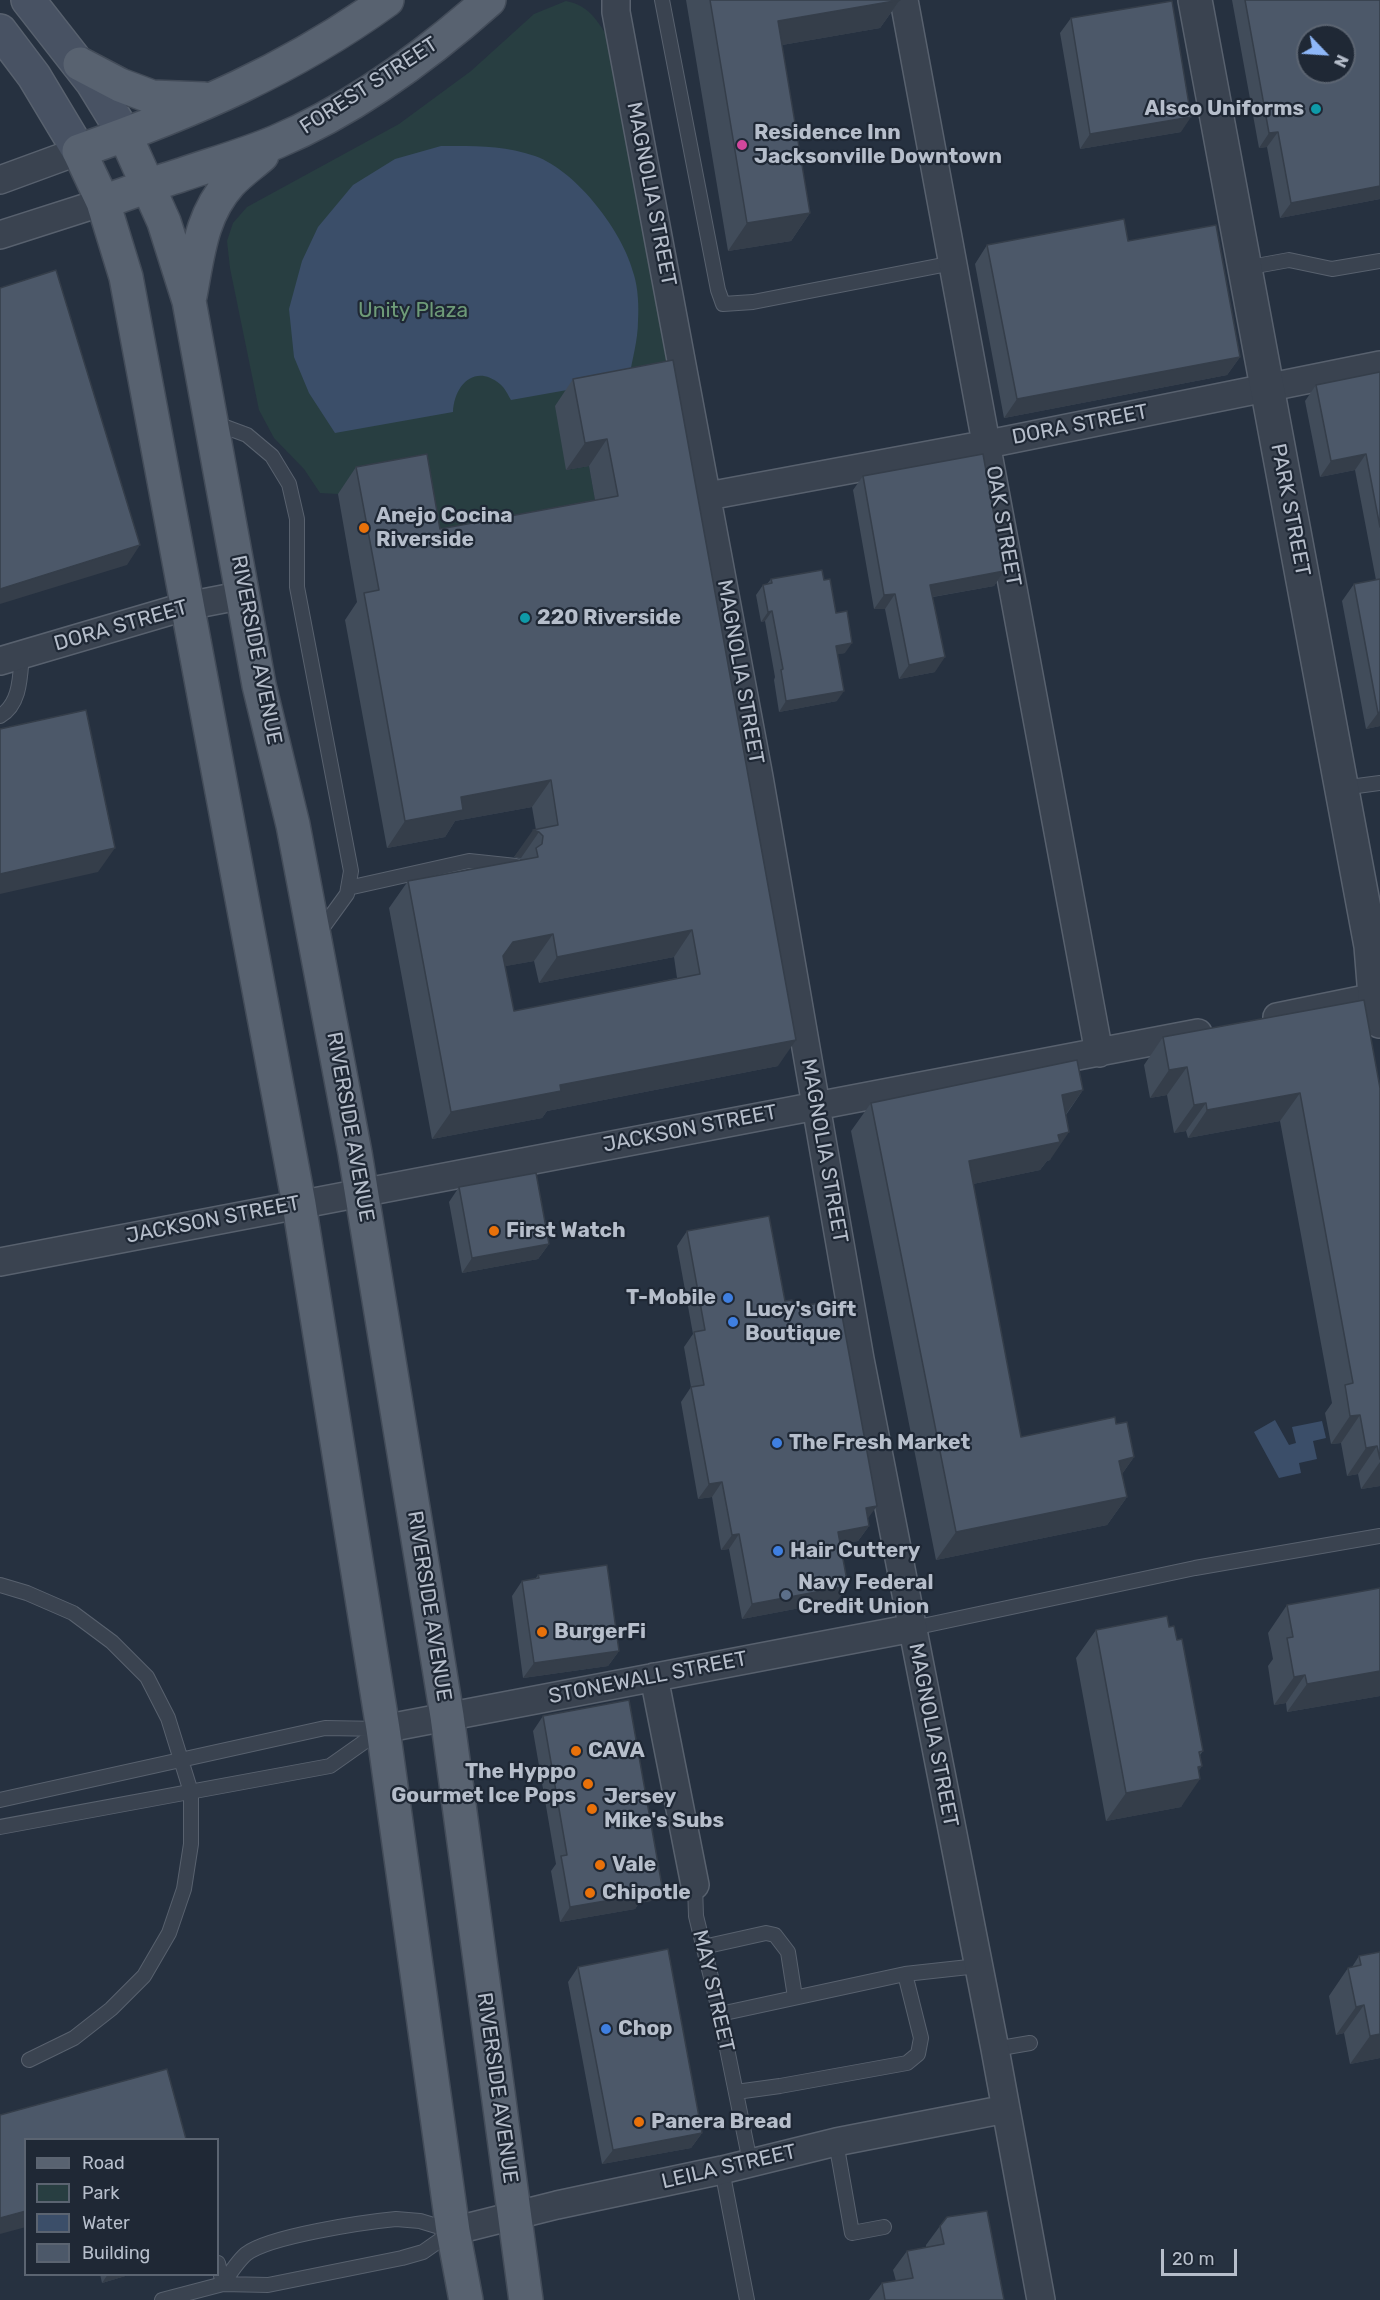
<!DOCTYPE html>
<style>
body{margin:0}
#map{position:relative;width:1380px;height:2300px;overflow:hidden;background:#263140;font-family:Rubik,sans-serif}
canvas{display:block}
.legend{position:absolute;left:24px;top:2138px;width:195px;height:138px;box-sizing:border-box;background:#1f2835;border:2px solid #5b6471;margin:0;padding:8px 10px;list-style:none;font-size:18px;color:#b6becb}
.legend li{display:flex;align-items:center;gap:12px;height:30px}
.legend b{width:30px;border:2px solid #5b6471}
.north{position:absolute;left:1296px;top:24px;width:60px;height:60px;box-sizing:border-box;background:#1f2835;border:2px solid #5b6471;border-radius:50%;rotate:115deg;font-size:16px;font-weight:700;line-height:24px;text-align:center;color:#b6becb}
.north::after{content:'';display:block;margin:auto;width:21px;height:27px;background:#8eb7f8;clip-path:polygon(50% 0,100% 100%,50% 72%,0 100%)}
.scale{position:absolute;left:1161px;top:2249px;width:76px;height:27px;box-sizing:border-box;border:3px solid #b6becb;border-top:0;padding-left:8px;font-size:18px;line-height:21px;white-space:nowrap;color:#b6becb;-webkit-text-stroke:4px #1f2835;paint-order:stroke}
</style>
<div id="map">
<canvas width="1380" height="2300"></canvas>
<ul class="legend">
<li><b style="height:8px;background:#586270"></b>Road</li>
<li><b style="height:16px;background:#283e41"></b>Park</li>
<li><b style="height:16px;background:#3b4e69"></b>Water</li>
<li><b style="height:16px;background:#4c5869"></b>Building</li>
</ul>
<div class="north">N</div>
<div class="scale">20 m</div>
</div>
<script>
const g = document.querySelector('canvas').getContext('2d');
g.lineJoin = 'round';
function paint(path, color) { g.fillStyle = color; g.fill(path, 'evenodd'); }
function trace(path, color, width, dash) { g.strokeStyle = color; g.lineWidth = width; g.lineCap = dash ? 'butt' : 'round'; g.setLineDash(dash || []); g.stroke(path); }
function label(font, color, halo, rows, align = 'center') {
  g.font = font + ' Rubik,sans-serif'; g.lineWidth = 4.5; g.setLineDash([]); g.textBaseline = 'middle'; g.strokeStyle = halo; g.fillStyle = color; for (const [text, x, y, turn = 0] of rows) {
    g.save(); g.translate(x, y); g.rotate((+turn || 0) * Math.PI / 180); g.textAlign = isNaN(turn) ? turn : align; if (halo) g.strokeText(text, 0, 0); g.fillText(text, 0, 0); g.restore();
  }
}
const green = new Path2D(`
 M566 1C588 6 594 16 606 34L671 384 567 470 589 466 599 522 422 555 338 494 320 493 304 469 274 438 259 410 230 268 227 241 233 223 247 207 399 124 471 71 534 14Z`);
const water = new Path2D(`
 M441 146C474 146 503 145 535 156 577 171 624 233 634 275 638 288 639 307 638 321 638 340 632 360 629 379L511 400C508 395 505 388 500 384 475 363 454 385 453 412L335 433 309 393 294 357 289 309 302 261 318 227 353 185 395 159Z
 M1275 1420 1289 1445 1296 1443 1292 1427 1322 1421 1326 1438 1313 1441 1317 1459 1299 1463 1301 1473 1279 1478 1254 1432Z`);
const service = new Path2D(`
 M662 0 718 290 723 304 753 302 953 263
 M1245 268 1289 260 1332 269 1380 261
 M212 422 247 435 272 456 289 484 297 519V587L351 871 347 894 318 934
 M0 716C21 704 20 675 22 654
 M1342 788 1380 783
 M348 888 469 861 516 866
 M0 1585 27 1593 73 1613 112 1642 147 1677 168 1718 191 1792V1844L184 1889 169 1933 144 1976 111 2009 74 2038 29 2060
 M913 1628 1195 1568 1380 1536
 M0 1800 325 1728 383 1729
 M0 1827 330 1766 381 1730
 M695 1885 696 1916 720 2014 750 2162
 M703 1947 766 1933 775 1935 788 1952 795 1997
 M720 2014 905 1974 978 1966
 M995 2049 1030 2043
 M736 2092 780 2086 907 2063 918 2054 921 2038 905 1974
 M836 2142 852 2233 884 2227
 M722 2170 747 2300
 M396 2219 420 2221 453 2231 423 2252 402 2258 268 2285 223 2284C230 2273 237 2262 246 2254 269 2236 365 2222 396 2219Z
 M162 2300 223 2284 218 2263`);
const minor = new Path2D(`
 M616 0V12L759 777 860 1359 995 2049 1041 2300
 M904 0 1099 1053
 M0 180 79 151
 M0 235 103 202
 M708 496 988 444 1380 365
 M0 661 187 606 244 595
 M1277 1017 1380 996
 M0 1262 1198 1033
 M654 1677 695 1885
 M383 1729 913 1628
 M453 2231 557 2205 722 2170 836 2142 1006 2109`);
const tertiary = new Path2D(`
 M1195 0 1371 946 1375 996 1380 1021`);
const secondary = new Path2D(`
 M28 0 93 83 125 135
 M0 31 34 76 79 151`);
const primary = new Path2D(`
 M387 0C290 70 191 112 79 151L103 202 126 277 299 1204 383 1729 453 2231 466 2300
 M80 64 120 85 152 97 204 99
 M125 135 164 222 189 301 259 685 293 825 355 1153 447 1716 526 2300
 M103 202C129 193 155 183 181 175 213 164 245 155 276 142 354 109 426 56 489 0
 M190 296C198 254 201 215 230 183 240 172 252 164 262 155`);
const wall = new Path2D(`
 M686 0H900L880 28 782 45 810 213 791 241 728 251Z
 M1232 0H1380V199L1280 218 1267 147 1259 148Z
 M1071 18 1181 132 1080 149 1060 33Z
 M987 245 1240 357 1227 375 1004 418 975 264Z
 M673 360 778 1066 547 1111 542 1118 432 1139 389 908 408 881 522 860 514 857 536 830 532 807 455 821 445 837 387 848 345 620 357 602 338 494 356 467 440 529 595 500 589 466 566 470 555 406 573 379ZM674 957 677 978 514 1011 505 966 534 961 539 983Z
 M1380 372V726L1366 729 1342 601 1354 584 1376 580 1355 470 1320 477 1305 401 1316 385Z
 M863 476 1004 571 994 586 933 597 935 672 899 679 885 609H874L853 490Z
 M771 579 824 580 836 613 845 653 837 654V701L779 712 774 680 775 677 765 621 761 622 756 595 763 585 767 584Z
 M1163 1037 1380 1088V1486L1361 1489 1358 1474 1347 1476 1341 1443 1331 1444 1325 1413 1332 1403 1280 1121 1188 1138 1186 1131 1174 1133 1167 1095 1150 1098 1144 1065Z
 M1083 1090 1066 1115 1050 1160 1047 1161 1040 1170 973 1184 1021 1437 1116 1424 1134 1457 1122 1474 1127 1497 1107 1525 936 1560 851 1131 871 1103Z
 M459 1187 549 1244 538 1259 462 1273 449 1202Z
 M687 1231 793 1308 867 1519 869 1526 858 1541 840 1544 837 1601 742 1619 729 1549 721 1550 712 1497 698 1499 681 1402 691 1387 684 1347 693 1334 677 1246Z
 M538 1575 619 1651 608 1666 523 1678 512 1596 522 1581 535 1579Z
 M1380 1588V1696L1287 1712 1286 1703 1274 1705 1268 1666 1273 1659 1268 1633 1287 1605Z
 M1169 1627 1203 1751 1200 1755 1202 1766 1199 1770 1181 1807 1106 1821 1076 1658 1096 1630Z
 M543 1716 651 1901 639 1903 635 1909 560 1922 551 1871 556 1864 533 1731Z
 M1359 1956 1380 2058 1350 2064 1344 2033 1336 2035 1329 1996 1348 1968 1352 1967Z
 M578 1967 702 2133 691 2148 602 2164 568 1982Z
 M940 2226 1004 2300H869L882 2283 896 2281 893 2270 907 2251 926 2247V2245Z
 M100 2274H132L102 2283Z`);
const shadedWall = new Path2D(`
 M900 0 880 28 759 49 778 21Z
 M1191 117 1181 132 1080 149 1090 134Z
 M1278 132 1267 147 1259 148 1269 133Z
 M1380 186V199L1280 218 1291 203Z
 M810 213 791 241 728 251 747 223Z
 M1240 357 1227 375 1004 418 1017 399Z
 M607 439 589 466 566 470 585 443Z
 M1366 454 1355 470 1320 477 1331 461Z
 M140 545 127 565 0 604V589Z
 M1004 571 994 586 920 599 930 585Z
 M895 594 885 609H874L884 595Z
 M772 611 765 621 761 622 768 612Z
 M852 643 845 653 829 656 836 646Z
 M945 657 935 672 899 679 909 665Z
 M844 691 837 701 779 712 786 701Z
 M1380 712V726L1366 729 1378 713Z
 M551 780 532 807 455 821 445 837 387 848 405 821 461 797Z
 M533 830 539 832 521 858 514 857Z
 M115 848 98 872 0 894V874Z
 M692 930 674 957 539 983 557 957Z
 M553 934 534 961 495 968 513 942Z
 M796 1040 778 1066 547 1111 542 1118 432 1139 451 1112 560 1085Z
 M1187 1067 1167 1095 1150 1098 1169 1070Z
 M1083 1090 1063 1118 1062 1095Z
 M1300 1093 1280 1121 1188 1138 1207 1110Z
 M1206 1103 1186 1131 1174 1133 1194 1105Z
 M1069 1132 1050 1160 1047 1161 1040 1170 949 1189 969 1161 1058 1135Z
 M549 1244 538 1259 462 1273 472 1258Z
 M1360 1415 1341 1443 1331 1444 1350 1416Z
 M1377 1446 1358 1474 1347 1476 1366 1448Z
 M1134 1457 1114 1485 1119 1461Z
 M1380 1462V1486L1361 1489Z
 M722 1482 712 1497 698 1499 709 1484Z
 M1127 1497 1107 1525 936 1560 956 1532Z
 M877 1506 866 1521V1508Z
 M869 1526 858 1541 827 1547 838 1532Z
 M739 1534 729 1549 721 1550 732 1535Z
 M848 1586 837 1601 742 1619 752 1604Z
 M619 1651 608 1666 523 1678 534 1663Z
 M1380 1671V1696L1287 1712 1307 1684Z
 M1305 1675 1286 1703 1274 1705 1294 1677Z
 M1202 1766 1191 1781 1200 1779 1181 1807 1106 1821 1126 1793Z
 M662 1886 651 1901 639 1903 635 1909 560 1922 570 1907 645 1889Z
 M1364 2005 1344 2033 1336 2035 1356 2007Z
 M1380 2034V2058L1350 2064 1370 2036Z
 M702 2133 691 2148 602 2164 613 2150Z
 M26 2211V2227L0 2234V2218Z
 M108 2274H132L102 2283Z`);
const building = new Path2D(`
 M710 0H900L778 21 810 213 747 223Z
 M1245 0H1380V186L1291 203 1278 132 1269 133ZM1308 36H1344V72H1308Z
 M1172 1 1191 117 1090 134 1071 18Z
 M1124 219 1128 241 1216 225 1240 357 1017 399 987 245Z
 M56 270 140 545 0 589V288Z
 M673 360 796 1040 560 1085 561 1091 451 1112 408 881 538 857 536 848 542 844 543 836 539 832 533 830 558 825 551 780 461 797 463 810 405 821 364 593 379 590 356 467 427 454 440 529 618 496 607 439 585 443 573 379ZM692 930 700 974 514 1011 503 956 513 942 553 934 557 957Z
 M1380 372V527L1366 454 1331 461 1316 385Z
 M983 454 1004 571 930 585 945 657 909 665 895 594 884 595 863 476Z
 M822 570 824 580 830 579 836 613 847 611 852 643 836 646 844 691 786 701 781 670 783 669 772 611 768 612 763 585 772 583 771 579Z
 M1380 579V712L1378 713 1354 584Z
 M86 710 115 848 0 874V729Z
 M1364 1000 1380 1088V1459L1377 1446 1366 1448 1360 1415 1350 1416 1345 1385 1353 1383 1300 1093 1207 1110 1206 1103 1194 1105 1187 1067 1169 1070 1163 1037Z
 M1077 1060 1083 1090 1062 1095 1069 1132 1058 1135 1060 1142 969 1161 1021 1437 1115 1417 1116 1424 1127 1422 1134 1457 1119 1461 1127 1497 956 1532 871 1103Z
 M536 1173 549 1244 472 1258 459 1187Z
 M769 1216 785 1301 792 1300 793 1308 839 1299 877 1506 866 1508 869 1526 838 1532 848 1586 752 1604 739 1534 732 1535 722 1482 709 1484 691 1387 704 1385 694 1332 705 1330 687 1231Z
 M607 1565 619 1651 534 1663 522 1581 539 1578 538 1575Z
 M1380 1588V1671L1307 1684 1305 1675 1294 1677 1287 1638 1293 1637 1287 1605Z
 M1167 1616 1169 1627 1174 1626 1177 1640 1182 1639 1203 1751 1199 1752 1202 1766 1198 1767 1200 1779 1126 1793 1096 1630Z
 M629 1700 662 1886 645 1889 646 1894 570 1907 561 1856 567 1855 543 1716Z
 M668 1949 702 2133 613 2150 578 1967Z
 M1380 1952V2034L1370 2036 1364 2005 1356 2007 1348 1968 1361 1965 1359 1956Z
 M167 2069 186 2139H26V2211L0 2218V2115Z
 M987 2211 1004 2300H885L882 2283 913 2278 907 2251 944 2244 940 2226 947 2217Z`);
const markers = [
 [1316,109,6,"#0f9aa8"],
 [742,145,6,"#d1479c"],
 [364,528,6,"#e8710a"],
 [525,618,6,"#0f9aa8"],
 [494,1231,6,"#e8710a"],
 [728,1298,6,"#3f7fe0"],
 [733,1322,6,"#3f7fe0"],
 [777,1443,6,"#3f7fe0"],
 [778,1551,6,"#3f7fe0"],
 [786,1595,6,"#5c6f8a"],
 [542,1632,6,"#e8710a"],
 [576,1751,6,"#e8710a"],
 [588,1784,6,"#e8710a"],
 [592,1809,6,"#e8710a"],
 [600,1865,6,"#e8710a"],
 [590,1893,6,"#e8710a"],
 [606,2029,6,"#3f7fe0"],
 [639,2122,6,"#e8710a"]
];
const streetNames = [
 ["FOREST STREET",369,86,-33],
 ["MAGNOLIA STREET",651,194,79],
 ["DORA STREET",1080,425,-11],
 ["PARK STREET",1290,510,79],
 ["OAK STREET",1003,526,80],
 ["DORA STREET",121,626,-16],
 ["RIVERSIDE AVENUE",256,650,79],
 ["MAGNOLIA STREET",740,672,80],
 ["RIVERSIDE AVENUE",350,1127,80],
 ["JACKSON STREET",690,1129,-11],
 ["MAGNOLIA STREET",824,1151,80],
 ["JACKSON STREET",213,1220,-11],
 ["RIVERSIDE AVENUE",429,1606,81],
 ["STONEWALL STREET",648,1678,-11],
 ["MAGNOLIA STREET",933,1735,79],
 ["MAY STREET",713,1991,77],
 ["RIVERSIDE AVENUE",497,2088,82],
 ["LEILA STREET",729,2167,-13]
];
const poiNames = [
 ["Alsco Uniforms",1304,109,"right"],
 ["Residence Inn",754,133],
 ["Jacksonville Downtown",754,157],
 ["Anejo Cocina",376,516],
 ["Riverside",376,540],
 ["220 Riverside",537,618],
 ["First Watch",506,1231],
 ["T-Mobile",716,1298,"right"],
 ["Lucy's Gift",745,1310],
 ["Boutique",745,1334],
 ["The Fresh Market",789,1443],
 ["Hair Cuttery",790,1551],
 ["Navy Federal",798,1583],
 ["Credit Union",798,1607],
 ["BurgerFi",554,1632],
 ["CAVA",588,1751],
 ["The Hyppo",576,1772,"right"],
 ["Gourmet Ice Pops",576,1796,"right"],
 ["Jersey",604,1797],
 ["Mike's Subs",604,1821],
 ["Vale",612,1865],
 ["Chipotle",602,1893],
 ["Chop",618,2029],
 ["Panera Bread",651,2122]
];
const parkNames = [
 ["Unity Plaza",413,311]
];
paint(green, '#283e41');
paint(water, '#3b4e69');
trace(service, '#58616e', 16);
trace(minor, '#58616e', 30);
trace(tertiary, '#58616e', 36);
trace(secondary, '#58616e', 36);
trace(primary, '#434c59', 36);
trace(service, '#3a4350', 14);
trace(minor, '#3a4350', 27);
trace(tertiary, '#3a4350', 33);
trace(secondary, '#485263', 33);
trace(primary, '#586270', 33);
paint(wall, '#414c5a');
paint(shadedWall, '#353e4a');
paint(building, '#4c5869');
trace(building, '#353e4a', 1.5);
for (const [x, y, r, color] of markers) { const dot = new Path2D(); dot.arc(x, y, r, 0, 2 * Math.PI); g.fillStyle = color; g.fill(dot); trace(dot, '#1f2835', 2); }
label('21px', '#b6becb', '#1f2835', streetNames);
label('bold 21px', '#b6becb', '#1f2835', poiNames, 'left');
label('21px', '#6e9b78', '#1f2835', parkNames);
</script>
